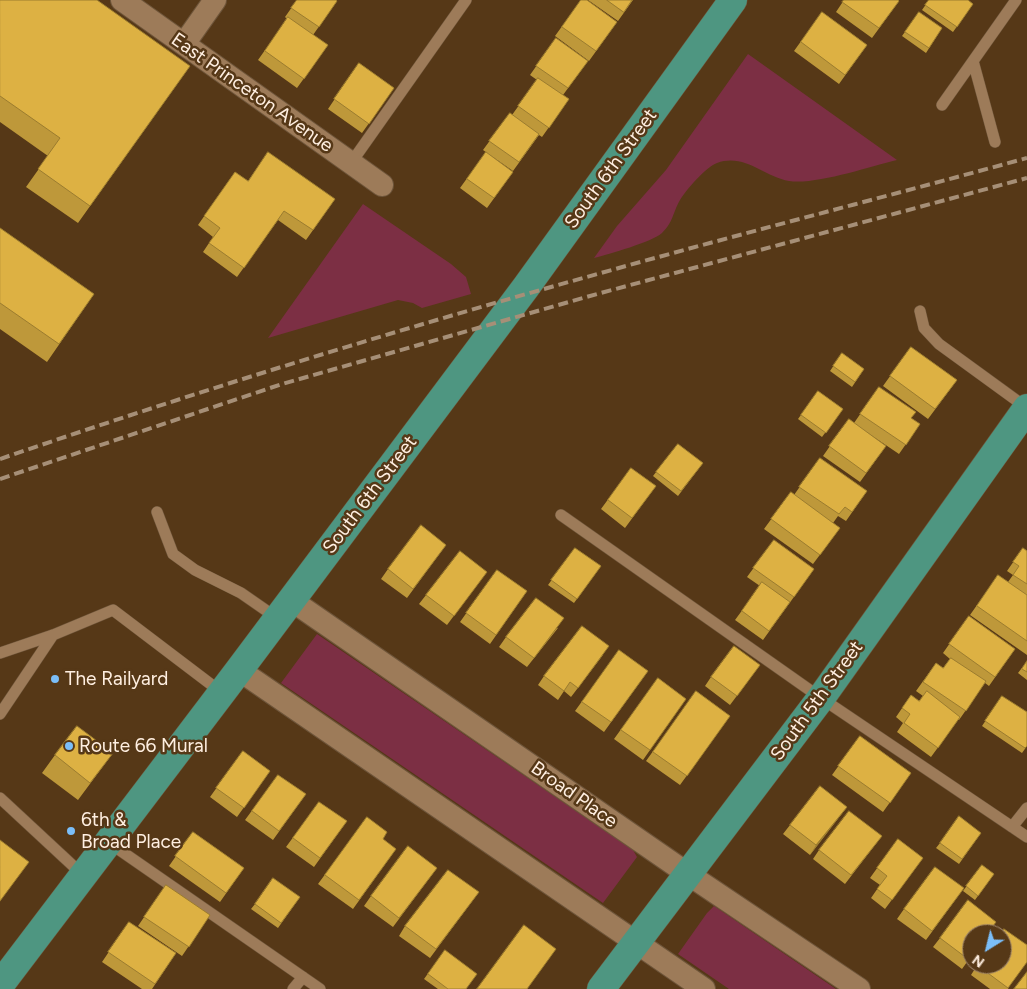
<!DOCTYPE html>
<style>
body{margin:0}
#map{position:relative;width:1027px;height:989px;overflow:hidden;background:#563817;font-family:Figtree,sans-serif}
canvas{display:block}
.north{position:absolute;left:962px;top:924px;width:50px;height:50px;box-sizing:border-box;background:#563817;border:1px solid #9a8168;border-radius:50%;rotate:216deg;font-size:14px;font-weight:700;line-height:20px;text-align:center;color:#ffefe1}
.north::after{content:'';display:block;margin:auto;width:18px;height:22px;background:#7bbef8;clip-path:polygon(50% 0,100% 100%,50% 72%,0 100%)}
</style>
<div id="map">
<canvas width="1027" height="989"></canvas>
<div class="north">N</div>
</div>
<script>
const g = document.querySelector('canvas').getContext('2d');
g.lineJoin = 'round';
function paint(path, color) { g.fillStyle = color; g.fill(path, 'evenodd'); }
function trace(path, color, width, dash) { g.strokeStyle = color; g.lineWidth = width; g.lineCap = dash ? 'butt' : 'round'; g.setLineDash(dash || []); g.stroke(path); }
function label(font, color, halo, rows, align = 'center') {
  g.font = font + ' Figtree,sans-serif'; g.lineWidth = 5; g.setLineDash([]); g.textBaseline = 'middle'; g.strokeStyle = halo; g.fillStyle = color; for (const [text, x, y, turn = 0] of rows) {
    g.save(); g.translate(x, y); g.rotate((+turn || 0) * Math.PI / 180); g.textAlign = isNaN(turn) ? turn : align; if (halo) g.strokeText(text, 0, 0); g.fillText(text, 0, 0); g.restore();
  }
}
const green = new Path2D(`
 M748 54 897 160C868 167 816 185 789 181 764 177 745 153 717 163 706 167 686 190 680 200 672 214 674 221 662 233 652 242 609 254 594 258L617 226 666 170Z
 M363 204 451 264 466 277 471 294 422 308 413 303 398 300 268 338Z
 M317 634 633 850 637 857 603 903 281 683Z
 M714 906 836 989H729L678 954 707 913Z`);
const service = new Path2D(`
 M973 61 995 142
 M942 105 1016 0
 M351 163 466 0
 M920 311 924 328 939 344 1027 408
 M157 512 173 554 195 570 241 593 277 618
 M561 515 821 698 1027 837
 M0 653 53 635 113 610 221 692
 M0 714 53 635
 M0 798 84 876
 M1012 827 1027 808
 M108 842 320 989
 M293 989 303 977`);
const minor = new Path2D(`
 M122 0 382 185
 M184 44 215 0
 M291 600 688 874 859 989
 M239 670 704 989`);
const primary = new Path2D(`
 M0 985 239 670 526 287 733 0
 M601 989 821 698 1027 408`);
const rail = new Path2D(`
 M0 459C198 391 399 329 601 273 743 233 885 197 1027 158
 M0 479 282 384 597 294 1027 178`);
const wall = new Path2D(`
 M0 0 190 66 78 223 26 187 48 156 0 122Z
 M297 0 337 1 313 35 328 45 297 88 258 60 287 19 285 17Z
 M581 0 617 22 589 61 555 36Z
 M588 0H633L618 21Z
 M844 0 899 1 872 38 836 12Z
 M929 0 973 4 953 32 922 10Z
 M822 12 867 45 839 84 794 51Z
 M919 12 942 28 926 53 902 36Z
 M556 38 588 61 563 95 569 99 542 137 539 135 513 171 483 150 510 113 512 115 537 80 530 75Z
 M359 63 394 88 362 133 328 109Z
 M486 152 513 172 487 208 460 188Z
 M235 172 248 181 335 199 306 240 278 220 237 277 203 252 213 237 198 225Z
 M0 228 94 294 47 362 0 329Z
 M911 347 957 380 928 419 883 386Z
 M842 353 864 369 852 387 830 371Z
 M879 387 911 418 920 424 899 454 865 431 886 446 860 482 823 456 849 419 854 423Z
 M818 391 843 409 822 437 798 419Z
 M678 444 703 463 678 496 653 476Z
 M820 458 867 491 846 521 838 516 833 523 840 528 813 564 764 529 791 492 794 495Z
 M631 468 656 486 625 528 601 509Z
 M774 540 814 569 763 640 735 620 760 586 747 577Z
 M446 545 407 598 381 579 388 569Z
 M575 548 601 566 574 603 548 585Z
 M1023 548 1027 551V655L970 615 998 575 1008 582 1013 575 1007 571Z
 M497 570 527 591 490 644 460 622Z
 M480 581 447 625 419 604 426 595Z
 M969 616 1015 649 989 686 985 683 959 720H958L931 757 897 732 903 723 896 717 911 695 919 701 923 696 916 691 936 663 943 668 950 659 943 653Z
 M558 628 527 667 499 647 506 637Z
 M619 650 648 671 604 732 575 711Z
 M603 655 571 697 564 691 558 700 538 685 544 676Z
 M1027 661V680L1018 673Z
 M760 665 730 705 705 686 711 677Z
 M658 678 686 699 643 760 614 739Z
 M696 691 730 716 680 785 646 761Z
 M1002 696 1027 746 1022 753 982 726Z
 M860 736 911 773 883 812 832 775Z
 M243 751 270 771 237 817 210 797Z
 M113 753 78 800 42 773 55 755Z
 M278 775 306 794 273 840 245 820Z
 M319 802 347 821 314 867 286 847Z
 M847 807 810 855 783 834 790 825Z
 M367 817 383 839 396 849 353 909 318 884Z
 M193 832 244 868 220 902 169 866Z
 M981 833 959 864 936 848 940 843Z
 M882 836 845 884 813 859 819 850Z
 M898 839 923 858 885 909 871 898 880 885 870 878Z
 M982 865 994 874 975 900 963 891Z
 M437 868 393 927 364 906 371 896Z
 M166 885 210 915 182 956 138 926Z
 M964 888 926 940 897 919 904 909Z
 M479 892 430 958 399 936 405 926Z
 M300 897 278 928 251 909 255 904Z
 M129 922 176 953 152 989H142L102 962Z
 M940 938 972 955 962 969 933 947Z
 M1027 945 1008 989H990L971 975 978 964Z
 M445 950 466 989H438L424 979Z`);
const shadedWall = new Path2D(`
 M847 807 840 816 810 855 816 845Z`);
const building = new Path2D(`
 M0 0H97L190 66 90 206 38 169 60 138 0 96Z
 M297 0H336L337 1 319 27 291 8Z
 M581 0H587L617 22 596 51 562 27Z
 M607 0H632L624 12Z
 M844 0H898L899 1 879 28 842 2Z
 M929 0H968L973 4 957 27 925 5Z
 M822 12 867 45 845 75 801 42Z
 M919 12 942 28 929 48 905 32Z
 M288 17 328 45 304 79 265 51Z
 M556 38 588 61 568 88 536 66Z
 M359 63 394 88 369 124 334 99Z
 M538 78 569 99 549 128 518 106Z
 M510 113 539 134 519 162 489 141Z
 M268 152 335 199 313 230 284 211 244 268 209 243 220 228 204 216 235 172 248 181Z
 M486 152 513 172 494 198 467 179Z
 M0 228 94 294 59 344 0 303Z
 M911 347 957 380 935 409 890 376Z
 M842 353 864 369 855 382 833 366Z
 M879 387 916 412 911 418 920 424 906 445 860 414Z
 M818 391 843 409 826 433 801 415Z
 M849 419 886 446 866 473 829 446Z
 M678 444 703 463 681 491 656 472Z
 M820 458 867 491 852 512 845 507 839 514 799 487Z
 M631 468 656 486 632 518 608 500Z
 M791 492 840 528 820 555 771 519Z
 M421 525 446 545 413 589 388 569Z
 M774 540 814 569 794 597 753 568Z
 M575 548 601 566 577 599 551 580Z
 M1023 548 1027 551V584L1013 575 1019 566 1013 562Z
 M460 551 487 572 454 616 426 595Z
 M497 570 527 591 496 635 466 613Z
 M998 575 1027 595V641L977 606Z
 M762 582 790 602 769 631 742 611Z
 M536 598 564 618 534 658 506 637Z
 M969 616 1015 649 995 677 949 644Z
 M582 626 609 646 578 688 570 682 564 691 544 676Z
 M734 646 760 665 737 696 711 677Z
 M619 650 648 671 611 722 582 702Z
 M951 658 986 681 966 711 923 682 936 663 943 668Z
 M1027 661V672L1022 669Z
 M658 678 686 699 650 750 621 730Z
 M696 691 730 716 687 776 653 752Z
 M927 691 960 717 938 748 904 723 910 714 902 708 911 695 919 701Z
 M1002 696 1027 712V746L1025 748 985 721Z
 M77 726 113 753 90 783 55 755Z
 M860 736 911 773 890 803 838 766Z
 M243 751 270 771 244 808 216 788Z
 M278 775 306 794 279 831 252 811Z
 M820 786 847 807 816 845 790 825Z
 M319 802 347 821 320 858 293 838Z
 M849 811 882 836 851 875 819 850Z
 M959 816 981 833 962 859 940 843Z
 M367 817 387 832 383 839 396 849 359 900 325 875Z
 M193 832 244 868 226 893 175 856Z
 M898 839 923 858 892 900 877 889 887 876 877 868Z
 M0 840 29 862 0 901Z
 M408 846 437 868 399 918 371 896Z
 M982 865 994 874 978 896 966 886Z
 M935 867 964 888 932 931 904 909Z
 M448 870 479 892 436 949 405 926Z
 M273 878 300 897 281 923 255 904Z
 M166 885 210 915 189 947 144 917Z
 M968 900 996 922 987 934H972V954L968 959 940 938Z
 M129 922 176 953 155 984 108 952Z
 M524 925 556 949 527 989H477Z
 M1004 929 1027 945V962L1008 988 977 965 978 964H1002V934H1000Z
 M445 950 477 974 466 989H448L428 974Z
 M1027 972V989H1014Z`);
const markers = [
 [55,679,5,"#7bbef8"],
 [69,746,5,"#7bbef8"],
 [71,831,5,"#7bbef8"]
];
const streetNames = [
 ["East Princeton Avenue",252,93,35],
 ["South 6th Street",611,169,-54],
 ["South 6th Street",370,495,-53],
 ["South 5th Street",817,701,-54],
 ["Broad Place",574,795,35]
];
const poiNames = [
 ["The Railyard",65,679],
 ["Route 66 Mural",79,746],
 ["6th &",81,820],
 ["Broad Place",81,842]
];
paint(green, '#7c2f44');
trace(service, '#6e553a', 12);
trace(minor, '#6e553a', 24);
trace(primary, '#6e553a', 29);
trace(service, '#9d7b59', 11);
trace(minor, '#9d7b59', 22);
trace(primary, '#4e9681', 28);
trace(rail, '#a68f77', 4, [10, 5]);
paint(wall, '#be983a');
paint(shadedWall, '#9b7c2f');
paint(building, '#ddb143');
trace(building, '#9b7c2f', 1);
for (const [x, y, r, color] of markers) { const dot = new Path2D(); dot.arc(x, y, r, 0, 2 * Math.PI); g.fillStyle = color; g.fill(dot); trace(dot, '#563817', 2); }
label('19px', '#ffefe1', '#563817', streetNames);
label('19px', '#ffefe1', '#563817', poiNames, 'left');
</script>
